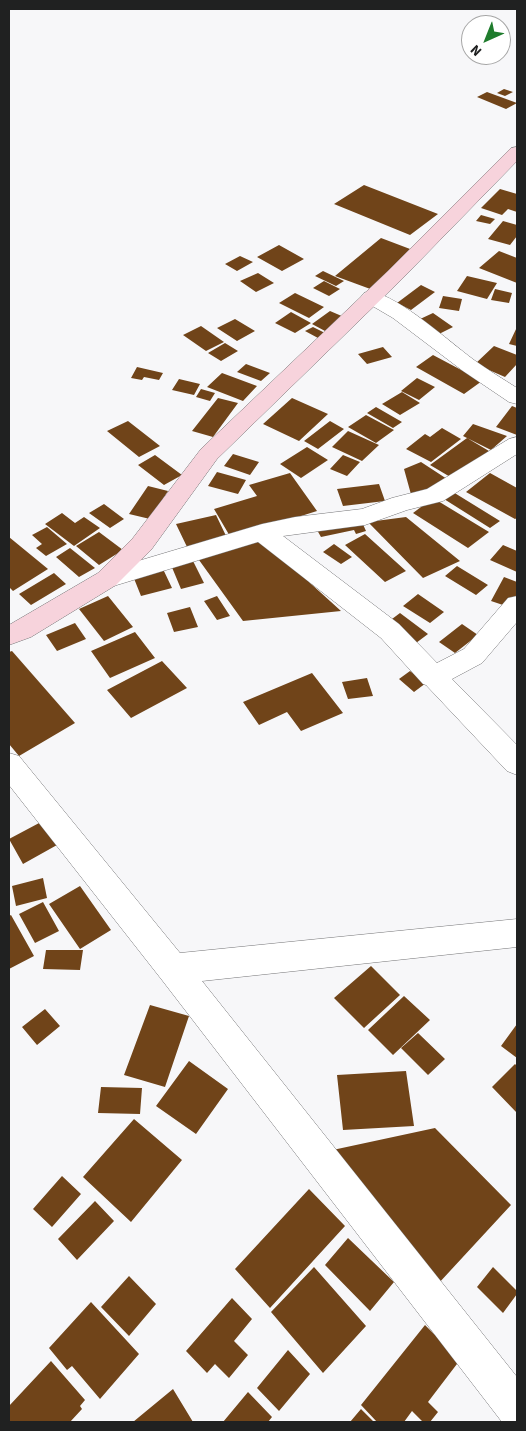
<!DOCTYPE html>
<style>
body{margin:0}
#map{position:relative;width:526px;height:1431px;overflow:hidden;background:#f7f7f9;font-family:"Source Sans 3",sans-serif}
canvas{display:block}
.frame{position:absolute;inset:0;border:10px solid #202121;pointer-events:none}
.north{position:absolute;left:461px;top:15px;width:50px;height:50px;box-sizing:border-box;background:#fff;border:1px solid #a6a6a6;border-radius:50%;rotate:224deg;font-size:14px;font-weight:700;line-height:20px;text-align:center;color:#202121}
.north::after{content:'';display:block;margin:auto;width:18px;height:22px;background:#1f7c2d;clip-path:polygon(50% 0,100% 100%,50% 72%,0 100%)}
</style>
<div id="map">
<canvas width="526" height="1431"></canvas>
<div class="frame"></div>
<div class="north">N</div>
</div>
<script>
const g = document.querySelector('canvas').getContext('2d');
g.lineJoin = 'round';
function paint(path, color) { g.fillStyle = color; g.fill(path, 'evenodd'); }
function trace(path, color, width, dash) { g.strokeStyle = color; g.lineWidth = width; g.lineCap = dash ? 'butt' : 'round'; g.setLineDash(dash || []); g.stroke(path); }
const building = new Path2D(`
 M504 89 513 92 505 96 497 93Z
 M487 92 517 103 506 109 477 97Z
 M364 185 438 214 410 235 334 204Z
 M500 189 517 194V212L508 209 502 215 481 208Z
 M481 215 495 219 490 224 476 221Z
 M503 221 517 225V236L510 245 488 239Z
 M381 238 418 252 373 290 335 276Z
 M279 245 304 259 282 271 257 257Z
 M499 251 517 258V283L479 268Z
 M240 256 253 262 237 271 225 264Z
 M323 271 344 281 336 286 315 276Z
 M258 273 274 283 256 292 240 281Z
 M467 276 497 283 487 299 457 291Z
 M324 281 340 289 329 296 313 288Z
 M421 285 435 292 411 310 397 303Z
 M495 289 512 293 509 303 491 300Z
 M295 293 324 307 309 318 279 303Z
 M443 296 462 299 459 311 439 308Z
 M330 311 344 317 325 331 312 324Z
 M291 312 311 323 295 333 275 323Z
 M433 313 453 327 439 334 418 320Z
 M235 319 255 331 237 341 217 328Z
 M201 326 224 342 206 351 183 335Z
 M313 327 325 333 318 338 305 331Z
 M517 327V346L509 344Z
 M225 343 238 351 221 361 208 353Z
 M494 346 517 355V364L505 377 475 364Z
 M383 347 392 357 367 364 358 354Z
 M433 355 482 381 464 394 416 367Z
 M246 364 270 373 261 381 237 372Z
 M137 367 163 373 159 380 144 377 142 380 131 378Z
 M222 373 257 386 243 401 207 387Z
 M417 378 435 387 419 400 401 391Z
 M179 379 200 384 194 395 172 390Z
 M201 389 215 393 210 401 196 397Z
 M402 392 420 403 400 415 382 404Z
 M218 398 238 403 213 437 192 431Z
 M292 398 328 414 299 441 263 424Z
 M512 406 517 408V435L496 427Z
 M376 407 402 422 393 428 367 413Z
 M366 415 394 430 376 443 348 427Z
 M128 421 160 446 139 457 107 431Z
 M330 421 344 429 318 449 304 441Z
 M473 424 507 436 491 450 463 436Z
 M442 428 461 439 431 462 406 449 425 434 430 437Z
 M348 431 379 445 362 461 332 447Z
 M467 438 489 451 452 478 430 465Z
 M307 447 328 460 301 478 280 464Z
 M233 454 259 462 250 475 224 466Z
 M155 455 182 475 164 485 138 465Z
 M343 455 360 462 347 476 330 469Z
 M421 462 447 479 412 498 404 469Z
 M217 472 246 480 238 494 208 486Z
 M290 473 317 511 231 538 214 509 257 496 249 485Z
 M490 473 517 488V518L515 519 466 492Z
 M379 484 385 501 343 506 337 489Z
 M148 486 168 491 150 519 129 514Z
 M453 492 500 521 490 528 444 499Z
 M433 498 489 532 468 548 413 513Z
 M104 504 124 519 110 528 89 513Z
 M62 513 75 523 84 517 100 528 74 546 45 524Z
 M216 515 228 540 188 549 176 524Z
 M406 517 460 561 423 578 368 522Z
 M361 520 366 531 356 534 354 530 321 537 317 530Z
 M47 527 67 544 46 556 36 548 42 544 32 535Z
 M99 532 123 550 99 565 76 546Z
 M256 534 341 611 243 621 199 560Z
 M365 534 406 571 385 582 345 545Z
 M9 537 48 569 13 591 9 587Z
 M334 544 352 557 341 564 323 552Z
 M503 545 517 551V572L490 560Z
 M70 548 95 568 79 577 56 557Z
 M192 559 204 583 181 589 171 565Z
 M457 566 488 585 476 595 445 576Z
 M163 569 172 588 141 596 133 576Z
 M54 573 66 584 31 605 19 594Z
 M504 577 517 582V597L512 608 491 601Z
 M418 594 444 612 430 623 403 606Z
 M108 596 133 627 104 641 79 609Z
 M217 596 230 616 217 620 204 601Z
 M190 607 198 627 174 632 167 613Z
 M400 613 428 634 412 646 384 625Z
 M75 623 86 639 57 651 46 635Z
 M462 624 478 635 455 653 439 642Z
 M135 632 155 658 110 678 91 651Z
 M12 651 75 723 19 756 9 744V652Z
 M162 661 187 688 131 718 107 690Z
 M410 671 426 683 414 692 399 679Z
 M312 673 343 713 301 731 287 712 259 725 243 702Z
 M367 678 373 696 348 699 342 682Z
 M41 822 57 845 23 864 9 839Z
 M43 878 47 898 16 906 12 886Z
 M80 886 111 930 80 949 49 904Z
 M43 902 59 931 35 943 19 914Z
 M11 915 34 956 9 969V916Z
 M46 950H83L80 970 43 969Z
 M371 966 400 995 364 1028 334 998Z
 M404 996 430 1020 393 1055 368 1030Z
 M150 1005 189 1016 165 1087 124 1075Z
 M45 1009 60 1026 37 1045 22 1027Z
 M517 1024V1058L501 1046Z
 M418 1033 445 1059 428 1075 401 1048Z
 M189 1061 228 1089 196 1134 156 1106Z
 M515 1064 517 1066V1113L492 1087Z
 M406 1071 414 1126 343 1130 337 1075Z
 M101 1087 142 1088 140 1114 98 1113Z
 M134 1119 182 1160 131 1222 83 1177Z
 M435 1128 511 1205 438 1284 328 1151Z
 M62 1176 81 1194 52 1227 33 1209Z
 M309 1189 345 1226 270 1308 235 1269Z
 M95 1201 114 1221 77 1260 58 1239Z
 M348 1238 394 1282 370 1311 325 1265Z
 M314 1267 366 1326 323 1373 271 1312Z
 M493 1267 517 1291V1294L503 1313 477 1287Z
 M129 1276 156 1304 129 1336 101 1307Z
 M232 1298 252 1319 234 1341 248 1355 229 1378 215 1364 207 1373 186 1351Z
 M91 1302 139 1354 100 1399 72 1366 67 1370 49 1348Z
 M425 1325 460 1360 428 1402 438 1412 430 1422H423L412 1411 404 1422H377L361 1405Z
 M288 1350 310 1374 279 1411 257 1388Z
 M51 1361 85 1400 80 1406 82 1409 70 1422H9V1406Z
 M173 1389 193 1422H133Z
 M248 1392 272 1417 268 1422H223Z
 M361 1409 374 1422H350Z`);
const street = new Path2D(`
 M371 291C403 299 447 340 474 360 488 370 503 379 517 388V404L509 402 463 371 393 318 364 301 361 297 364 293Z
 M517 437V454L443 501 407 510 365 525 283 536 399 624 437 663 464 649 508 598 517 596V622L482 663 452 679 517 745V775L507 771 426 685 423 684 381 638 258 542 107 588 98 585 95 579 98 573 262 524 295 517 362 509 392 498 427 489 509 439Z
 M9 753 19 756 180 953 517 919V947L202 981 517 1377V1422H502L162 980 9 785Z`);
const secondary = new Path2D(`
 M517 147V161L402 279 217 459 151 550 116 585 31 637 9 645V625L98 573 133 538 201 449 388 271 511 148Z`);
paint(building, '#704419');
trace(street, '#747476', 1);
trace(secondary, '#747476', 1);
paint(street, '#fff');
paint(secondary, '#f7d3dc');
</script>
